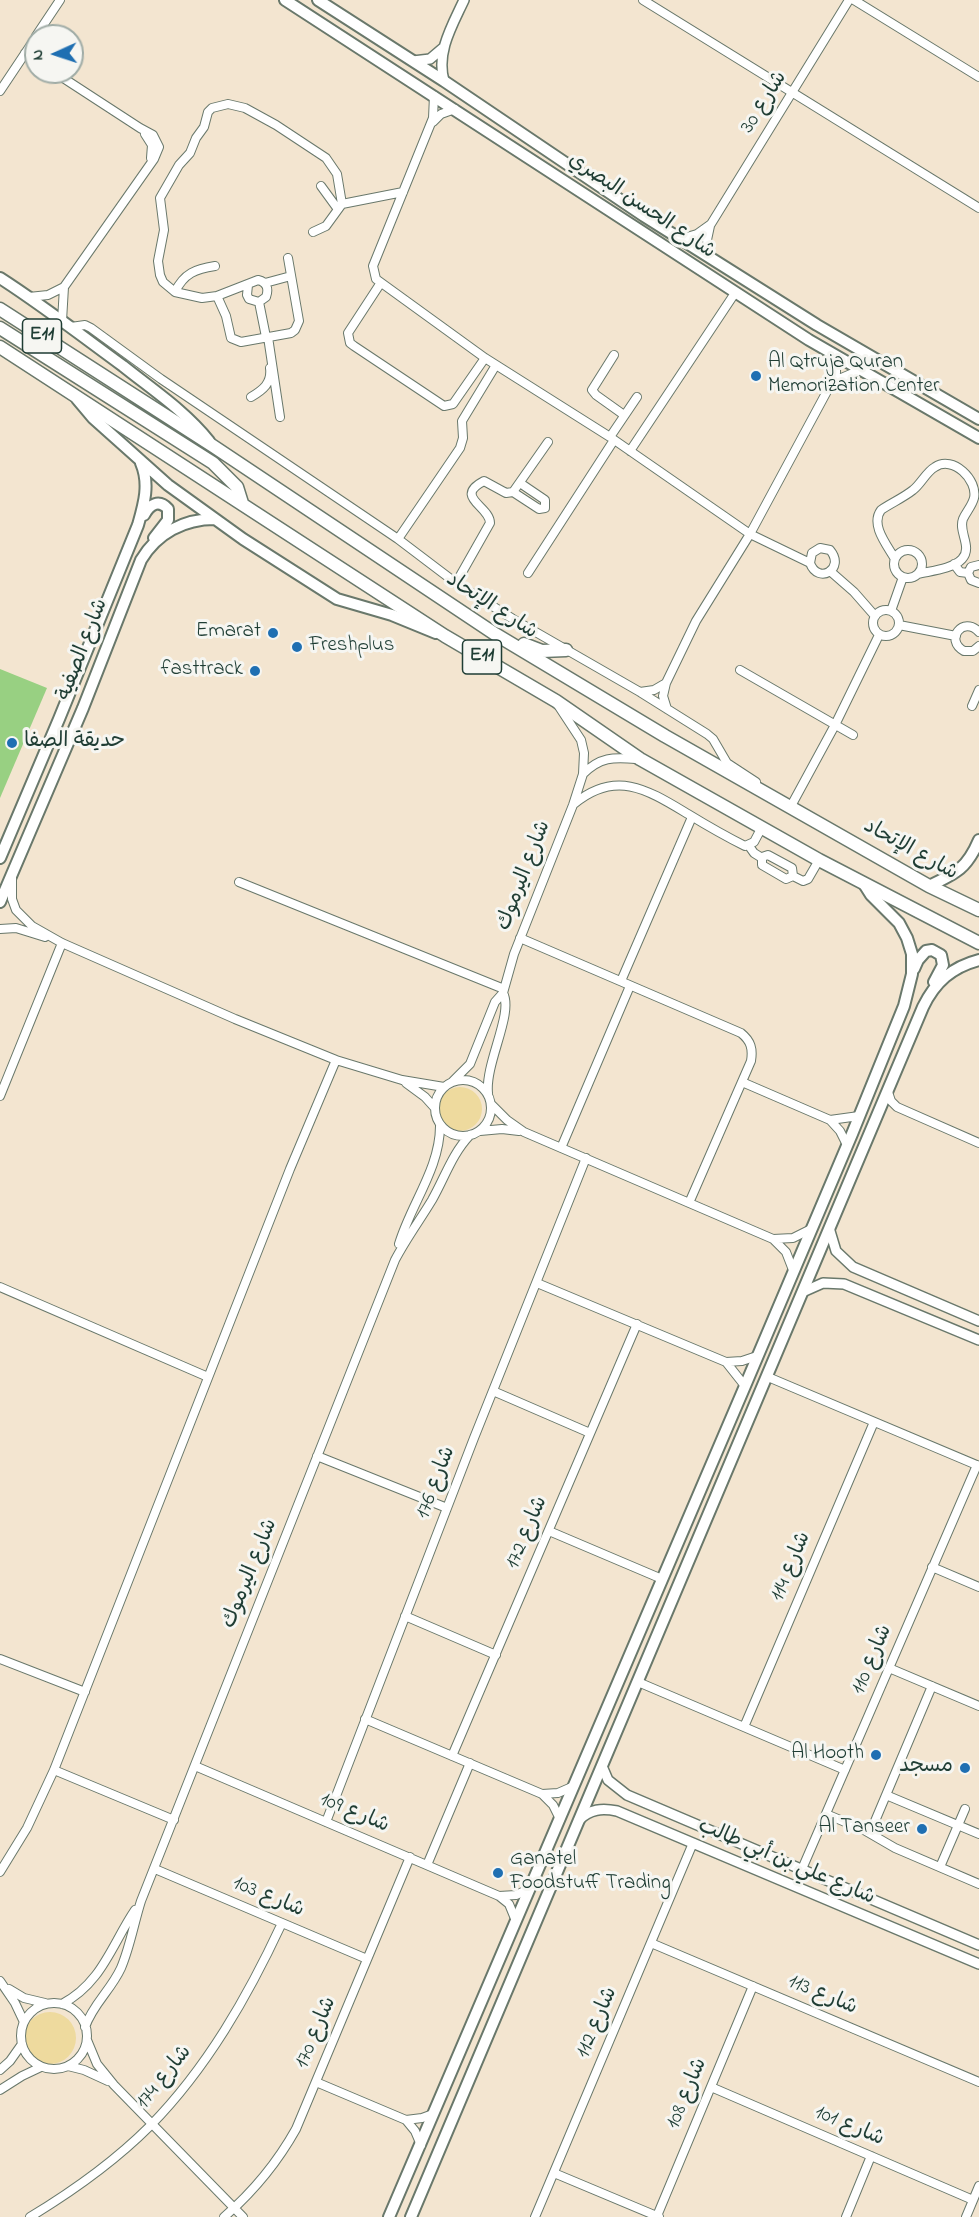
<!DOCTYPE html>
<meta charset="utf-8">
<style>
body{margin:0}
#map{position:relative;width:979px;height:2217px;overflow:hidden;background:#f3e5d0;font-family:"Indie Flower",sans-serif}
canvas{display:block}
.north{position:absolute;left:24px;top:24px;width:60px;height:60px;box-sizing:border-box;background:#f6f6f2;border:2px solid #a0aca6;border-radius:50%;rotate:267deg;font-size:16px;font-weight:700;line-height:24px;text-align:center;color:#1f3d34}
.north::after{content:'';display:block;margin:auto;width:21px;height:27px;background:#1f6fb2;clip-path:polygon(50% 0,100% 100%,50% 72%,0 100%)}
</style>
<div id="map">
<canvas width="979" height="2217"></canvas>
<div class="north">N</div>
</div>
<script>
const g = document.querySelector('canvas').getContext('2d');
g.lineJoin = 'round';
function paint(path, color) { g.fillStyle = color; g.fill(path, 'evenodd'); }
function trace(path, color, width, dash) { g.strokeStyle = color; g.lineWidth = width; g.lineCap = dash ? 'butt' : 'round'; g.setLineDash(dash || []); g.stroke(path); }
function label(font, color, halo, rows, align = 'center') {
  g.font = font + ' "Indie Flower","Playpen Sans Arabic",sans-serif'; g.lineWidth = 6; g.setLineDash([]); g.textBaseline = 'middle'; g.strokeStyle = halo; g.fillStyle = color; for (const [text, x, y, turn = 0] of rows) {
    g.save(); g.translate(x, y); g.rotate((+turn || 0) * Math.PI / 180); g.textAlign = isNaN(turn) ? turn : align; if (halo) g.strokeText(text, 0, 0); g.fillText(text, 0, 0); g.restore();
  }
}
const green = new Path2D(`
 M0 669 47 688 0 798Z`);
const sand = new Path2D(`
 M438 1109a22 22 0 1 1 44 0a22 22 0 1 1-44 0Z
 M24 2038a26 26 0 1 1 52 0a26 26 0 1 1-52 0Z`);
const minor = new Path2D(`
 M643 0 979 208
 M854 0 979 77
 M36 36 60 0
 M25 53 36 61
 M0 91 36 37
 M434 96 433 118 373 266 376 279 485 358 610 437 750 534 810 563C818 585 846 569 830 550L820 548 812 553 810 563
 M433 122 441 114 455 109
 M145 134 152 145 151 158
 M321 186 337 208
 M313 232 326 226 342 204 403 192
 M680 239 697 234 711 224 849 0
 M709 257 707 240 710 226
 M265 283 291 276
 M380 284 348 333 350 343 354 346 444 406 453 404 485 358
 M248 285 247 295 249 299 259 302 266 297C269 289 267 282 258 280L217 296 202 298 175 292 163 282 160 275 158 261 164 230 160 198 179 165 190 153 196 138 204 127 208 112 212 108 228 104 245 108 276 125 326 158 337 174 342 204
 M175 292C184 273 196 269 215 266
 M217 296 226 316 231 338 241 342 291 333 295 330 299 321 288 258
 M29 297 48 295 64 287 154 159 159 147 153 135 140 128 54 72
 M259 302 266 337
 M62 321 64 287
 M71 327 85 325 91 328 161 379 398 539 456 583 513 619 640 692 707 734 713 739 727 763 756 782
 M268 337 280 417
 M614 355 592 390 596 395 624 415
 M832 382 860 370
 M251 397C263 390 272 383 270 368
 M610 437 637 397
 M630 451 735 293
 M513 492 539 509 545 508V500L520 483
 M398 539 460 448 463 438 462 421 496 365
 M894 564a14 14 0 1 1 28 0a14 14 0 1 1-28 0Z
 M895 559C887 545 870 525 881 510 891 503 903 498 913 490 921 484 926 472 935 467 953 455 978 480 974 498 972 506 966 512 963 519 958 532 973 547 962 559 953 569 930 571 918 574
 M954 564 960 572 968 573
 M979 565 971 567 968 573 971 580 979 583
 M830 571 854 592 875 616
 M528 573 614 440
 M456 583 490 523C490 506 453 497 484 481L506 493 513 492 548 442
 M873 623a13 13 0 1 1 26 0a13 13 0 1 1-26 0Z
 M891 611 903 577
 M899 625 956 636
 M979 632C963 615 944 640 964 651H973L979 646
 M740 670 853 735
 M640 692 654 690 666 683
 M972 706 979 690
 M667 709 663 696 666 683 696 621 750 534 832 382 836 373V356
 M583 774C600 757 613 757 636 759
 M574 804C616 769 648 790 688 814 706 825 725 836 745 846L754 842 762 827
 M791 806 835 725 879 635
 M749 846 754 853 762 858
 M768 855 792 868 793 876 786 879 762 865V857Z
 M793 876 803 881 808 879 819 860
 M12 878V899L16 910 32 926 62 943 235 1019 336 1060 402 1080 444 1087
 M239 882 504 989
 M0 929 16 928 45 937
 M520 938 741 1033C751 1041 753 1049 751 1061L689 1203
 M621 981 692 817
 M435 1108a28 28 0 1 1 56 0a28 28 0 1 1-56 0Z
 M453 1081 470 1064 495 1002 503 993 514 954 573 805 583 774 584 753 581 740 558 705
 M742 1082 830 1120 859 1116
 M406 1083 425 1097 434 1107
 M888 1092 891 1101 897 1107 979 1143
 M488 1093C485 1063 514 1013 503 993
 M0 1096 62 943
 M491 1104 507 1120 524 1132 773 1239 786 1252 793 1270
 M830 1120 840 1131 847 1145
 M480 1131 502 1129 519 1131
 M561 1148 630 986
 M773 1239 793 1238 811 1229
 M399 1244C411 1204 440 1168 440 1126
 M537 1283 726 1362 745 1386
 M0 1287 208 1377
 M726 1362 742 1361 757 1356
 M768 1377 979 1466
 M493 1391 590 1433
 M317 1456 447 1508
 M549 1531 662 1579
 M932 1567 979 1587
 M405 1616 496 1655
 M0 1659 85 1692
 M889 1668 979 1706
 M638 1682 845 1770
 M365 1719 542 1794 553 1805 560 1819
 M744 1727 874 1422
 M452 1756 637 1324
 M195 1766 499 1896 509 1904 516 1921
 M54 1770 174 1820
 M542 1794 558 1793 574 1786
 M886 1795 979 1834
 M826 1814 864 1830 895 1848 979 1884
 M326 1822 474 1438 586 1158
 M870 1833 932 1686
 M427 1865 470 1763
 M940 1867 965 1809
 M155 1869 367 1959
 M802 1869 977 1465
 M0 1872 27 1828 54 1770 290 1169 336 1060
 M499 1896 516 1895 529 1889
 M651 1943 979 2082
 M0 1981 15 2003 24 2022
 M9 1989 24 1998 45 2003
 M21 2036a33 33 0 1 1 66 0a33 33 0 1 1-66 0Z
 M62 2004C102 1983 112 1944 135 1910
 M85 2027C93 2004 111 1990 121 1968 130 1947 134 1923 141 1901L395 1260C406 1239 420 1220 432 1200 445 1177 452 1154 470 1135
 M87 2040 97 2064 114 2085 243 2217
 M68 2066 84 2070 108 2081
 M0 2070 10 2061 22 2044
 M316 2082 406 2120 415 2131 421 2145
 M711 2087 973 2200
 M0 2090 22 2076 41 2067
 M406 2120 422 2118 433 2114
 M554 2173 659 2217
 M657 2216 753 1986
 M30 2217C73 2191 115 2161 150 2126 207 2068 248 1996 282 1923
 M224 2217C254 2191 277 2163 296 2129L410 1857
 M535 2217 693 1843
 M846 2217 871 2156
 M966 2217 979 2186`);
const tertiary = new Path2D(`
 M413 61 430 59 443 48
 M444 81C436 52 452 26 464 0
 M830 1231 836 1251 853 1267 979 1321
 M805 1291 823 1283 844 1284 979 1340
 M602 1766 608 1780 627 1795 979 1945
 M579 1820C590 1809 602 1808 617 1811L979 1964`);
const secondary = new Path2D(`
 M285 0 809 340 979 438
 M318 0 444 81 644 216 817 325 979 419
 M0 278C42 305 82 336 123 366 153 390 185 411 209 441
 M77 399 93 418 168 485 243 539 337 599 392 615 436 633
 M144 515C150 504 159 499 168 509V520L154 538
 M0 858 59 719 138 525C144 504 150 484 141 463
 M929 886C957 873 967 868 979 840
 M0 902 83 708 141 560C157 533 184 519 215 519
 M914 969 918 960 926 951 932 950 941 955 943 965 934 982
 M389 2217 745 1386 852 1134 904 1006 912 974V954L907 938 899 923 871 895 864 884
 M411 2217 923 1007C935 982 952 967 979 960`);
const trunk = new Path2D(`
 M0 309 213 446 495 634 665 736 929 886 979 910
 M0 328 213 463 237 487 242 503
 M0 347 445 636 556 701 640 759 819 860 979 943
 M524 644 542 651 566 650`);
const markers = [
 [756,376,6,"#1f6fb2"],
 [273,633,6,"#1f6fb2"],
 [297,647,6,"#1f6fb2"],
 [255,671,6,"#1f6fb2"],
 [12,743,6,"#1f6fb2"],
 [876,1755,6,"#1f6fb2"],
 [965,1768,6,"#1f6fb2"],
 [922,1829,6,"#1f6fb2"],
 [498,1873,6,"#1f6fb2"]
];
const shields = [
 [42,336,39],
 [482,657,39]
];
const shieldNames = [
 ["E11",42,336],
 ["E11",482,657]
];
const streetNames = [
 ["شارع 30",765,103,-58],
 ["شارع الحسن البصري",641,207,34],
 ["شارع الإتحاد",491,607,33],
 ["شارع الصفية",84,650,-69],
 ["شارع الإتحاد",910,851,29],
 ["شارع اليرموك",525,876,-69],
 ["شارع 176",437,1483,-69],
 ["شارع 172",528,1533,-67],
 ["شارع 114",792,1567,-67],
 ["شارع اليرموك",251,1574,-68],
 ["شارع 110",873,1660,-67],
 ["شارع 109",354,1814,23],
 ["شارع علي بن أبي طالب",786,1863,23],
 ["شارع 103",268,1898,23],
 ["شارع 113",822,1996,23],
 ["شارع 112",598,2023,-67],
 ["شارع 170",317,2033,-67],
 ["شارع 174",165,2078,-51],
 ["شارع 108",688,2094,-67],
 ["شارع 101",849,2127,23]
];
const poiNames = [
 ["Al Qtruja Quran",768,364,"left"],
 ["Memorization Center",768,388,"left"],
 ["Emarat",261,633],
 ["Freshplus",309,647,"left"],
 ["fasttrack",243,671],
 ["حديقة الصفا",24,743,"left"],
 ["Al Hooth",864,1755],
 ["مسجد",953,1768],
 ["Al Tanseer",910,1829],
 ["Ganatel",510,1861,"left"],
 ["Foodstuff Trading",510,1885,"left"]
];
paint(green, '#98d082');
paint(sand, '#eeda9e');
trace(minor, '#69786b', 10);
trace(tertiary, '#69786b', 12);
trace(secondary, '#69786b', 14);
trace(trunk, '#69786b', 15);
trace(minor, '#fff', 8);
trace(tertiary, '#fff', 9);
trace(secondary, '#fff', 10);
trace(trunk, '#fff', 12);
for (const [x, y, r, color] of markers) { const dot = new Path2D(); dot.arc(x, y, r, 0, 2 * Math.PI); g.fillStyle = color; g.fill(dot); trace(dot, '#f6f6f2', 2); }
for (const [x, y, w] of shields) { const box = new Path2D(); box.roundRect(x - w / 2, y - 17, w, 34, 4.5); g.fillStyle = '#f6f6f2'; g.fill(box); trace(box, '#1f3d34', 1.5); }
label('bold 20px', '#1f3d34', null, shieldNames);
label('21px', '#1f3d34', '#f6f6f2', streetNames);
label('21px', '#1f3d34', '#f6f6f2', poiNames, 'right');
</script>
